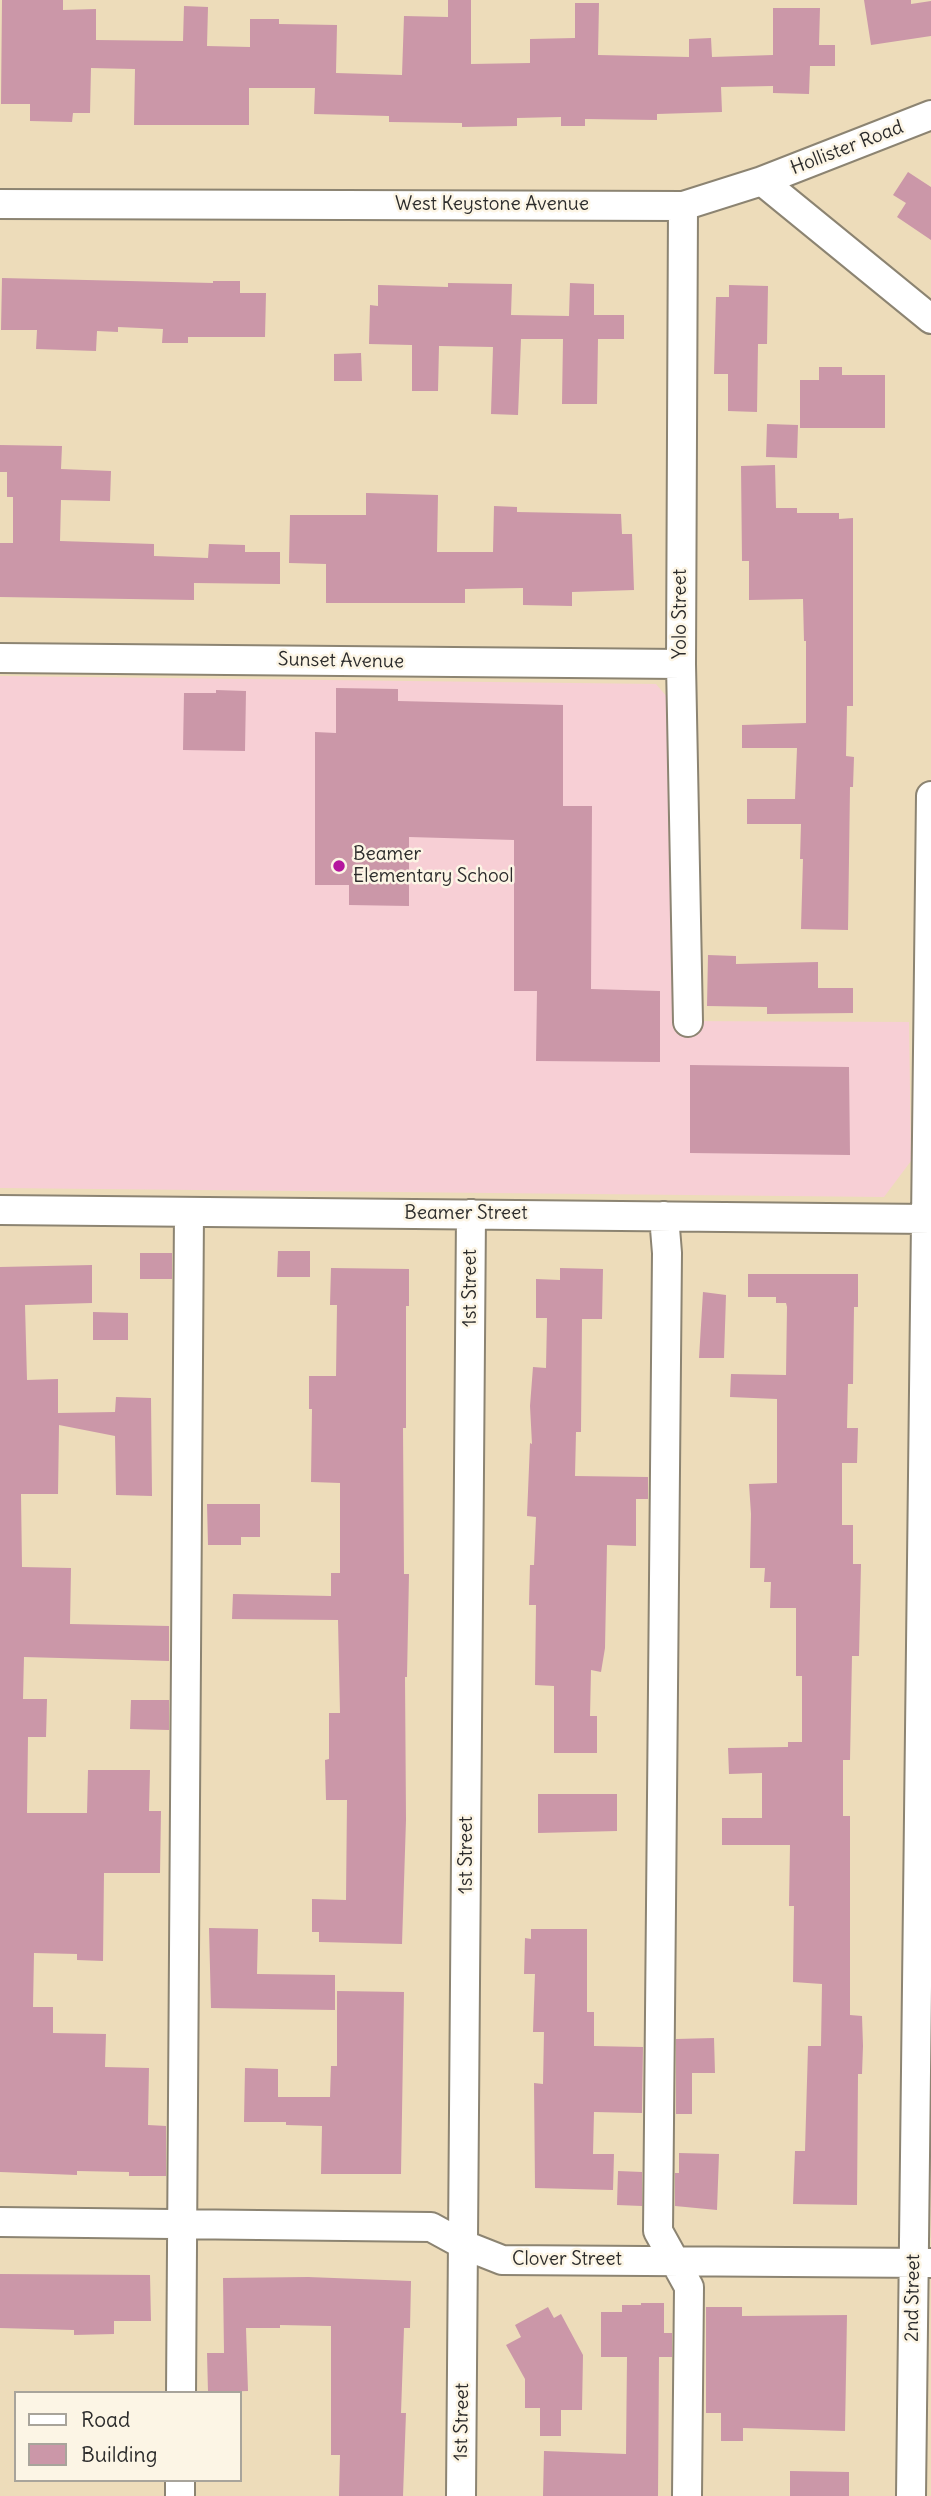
<!DOCTYPE html>
<style>
body{margin:0}
#map{position:relative;width:931px;height:2496px;overflow:hidden;background:#eddcba;font-family:Delius,sans-serif}
canvas{display:block}
.legend{position:absolute;left:14px;top:2391px;width:228px;height:91px;box-sizing:border-box;background:#fcf5e5;border:2px solid #a8a49b;margin:0;padding:9px 12px;list-style:none;font-size:21px;color:#2b2b2b}
.legend li{display:flex;align-items:center;gap:14px;height:35px}
.legend b{width:35px;border:2px solid #a8a49b}
</style>
<div id="map">
<canvas width="931" height="2496"></canvas>
<ul class="legend">
<li><b style="height:9px;background:#fff"></b>Road</li>
<li><b style="height:19px;background:#cb97a8"></b>Building</li>
</ul>
</div>
<script>
const g = document.querySelector('canvas').getContext('2d');
g.lineJoin = 'round';
function paint(path, color) { g.fillStyle = color; g.fill(path, 'evenodd'); }
function trace(path, color, width, dash) { g.strokeStyle = color; g.lineWidth = width; g.lineCap = dash ? 'butt' : 'round'; g.setLineDash(dash || []); g.stroke(path); }
function label(font, color, halo, rows, align = 'center') {
  g.font = font + ' Delius,sans-serif'; g.lineWidth = 5; g.setLineDash([]); g.textBaseline = 'middle'; g.strokeStyle = halo; g.fillStyle = color; for (const [text, x, y, turn = 0] of rows) {
    g.save(); g.translate(x, y); g.rotate((+turn || 0) * Math.PI / 180); g.textAlign = isNaN(turn) ? turn : align; if (halo) g.strokeText(text, 0, 0); g.fillText(text, 0, 0); g.restore();
  }
}
const built = new Path2D(`
 M0 676 656 684 679 711 676 1021 909 1022 911 1161 884 1197 0 1188Z`);
const building = new Path2D(`
 M2 0H63V10L96 9V40L183 41 184 6 208 7 207 46 250 47V19H279V24L337 25 336 73 402 75 404 16 448 17V0H471V64L530 63V39L575 38V3H599L598 55 689 57V39L711 38 712 57 773 55V8H820L819 45H835V66H810L809 94 773 93V86L721 87 722 112 657 114V120L585 119V126H561V117L517 118V126L462 127V123L389 122V116L314 114 315 88H249V125H134L135 69 91 68 90 113H73L72 122 30 121V104H1Z
 M864 0H911V4L931 1V36L871 45Z
 M908 172 931 187V240L897 217 906 203 893 195Z
 M2 278 213 283V281H240V293H266L265 337H188V343H162L163 329 118 327V332L97 331 96 351 36 349 37 330H1Z
 M448 283 512 284 511 315 569 316 570 283 594 284V315H624V339H598L597 404H562L563 339H521L518 415 491 414 493 347 439 346 438 391H412V345L369 344 370 305 378 306V285L448 287Z
 M729 285 768 286 767 344H758L757 412 728 411V374H714L716 297H729Z
 M361 353 362 381H334V354Z
 M819 367H842V375H885V428H800V380H819Z
 M767 424 798 425 797 458 766 457Z
 M0 445 62 446 61 469 111 471 110 501 61 500 60 541 154 544V556L208 558 209 544 245 545V552H280V584L194 583V600L0 597V543H13V497H7V472H0Z
 M775 465 776 508H797V513H839V519L853 518V706H847L846 756 854 757 853 787H850L848 930 801 929 803 859H800L801 824H747V799H795L797 748H742V725L806 723V641H804L803 599 749 600V561H742L741 466Z
 M366 493 438 495 437 552H493L494 506 517 507V512L621 514 622 534H632L634 590 572 592V606L523 605V588L465 589V603H326V564L289 563 290 515H366Z
 M336 688 398 689V701L563 705V806H592L591 989 660 991V1062L536 1061 537 991H514V840L409 837V906L349 905V885H315V732L336 733Z
 M216 690 246 691 245 751 183 750 184 693H216Z
 M708 955 736 956V964L818 962V988H853V1013L767 1014V1007L707 1006Z
 M690 1065 849 1067 850 1155 690 1153Z
 M278 1251H310V1277H277Z
 M140 1253H172V1279H140Z
 M92 1265V1303L25 1305 27 1380 58 1379V1413L115 1412 116 1397 151 1398 152 1496 116 1495 115 1436 59 1425 58 1494H21L22 1567 71 1568 70 1624 169 1626V1661L24 1657 23 1699H47L46 1737H28L27 1813H87L88 1770H150L149 1811H161L160 1873H104L103 1961 77 1960V1954L34 1953 33 2007H53V2033L106 2034 105 2067 149 2068 148 2125 166 2126V2176H129V2172L77 2171V2175L0 2172V1267Z
 M331 1268 409 1269V1306H406V1428H403L404 1574H409L407 1677H405L406 1820 402 1944 319 1942V1932H312V1899L346 1900 347 1800H326L325 1760 329 1759V1713H340L338 1620 232 1619 233 1594 331 1596V1573H340V1483L311 1482 312 1409H309V1376H336L337 1305H330Z
 M560 1268 603 1269 602 1319H582L581 1432H576L575 1476 648 1477V1499H636V1546L607 1545 605 1648 601 1672 591 1670 590 1716H597V1753H554V1686L535 1685 536 1605H529L530 1565H534L536 1517 527 1516 530 1443 532 1444 530 1406 533 1367 546 1368 547 1318H536V1279L560 1280Z
 M748 1274H858V1307H854L853 1384H848L847 1428H858L857 1463H842V1525H853V1564H861L859 1656H852L850 1760H843V1816H850V2015L862 2016 863 2046 862 2074H858L857 2205 793 2204 795 2151H805L808 2046H821L822 1984 793 1982 794 1906H789L790 1845H722V1818H762V1773L729 1774 728 1748 788 1747V1742H802V1676H796V1608H770L771 1582H764L765 1568H750L751 1514 749 1484 777 1483V1399L730 1397 731 1374 786 1375 787 1307 786 1303H776V1297H748Z
 M703 1292 726 1295 724 1358H699Z
 M93 1312 128 1313V1340H93Z
 M207 1504H260V1537H241V1545H208Z
 M131 1700H169V1730L130 1729Z
 M538 1794H617V1831L538 1833Z
 M209 1928 258 1929 257 1974 335 1975V2010L211 2008Z
 M531 1929H587V2012H594V2046L643 2047 642 2113 594 2112 593 2154H614L613 2190 535 2188 534 2083 543 2084 544 2032H533L535 1974H524L525 1938 531 1939Z
 M337 1991 404 1992 401 2174H321L322 2126 286 2125V2122H244L245 2068 278 2069V2097H330L331 2066H337Z
 M714 2038 715 2073H692V2114H676V2039Z
 M679 2153 719 2154 717 2210 675 2206V2173H679Z
 M618 2171 642 2172V2206L617 2205Z
 M0 2274 150 2275 151 2321H114V2334L74 2335V2330L0 2328Z
 M308 2277 411 2281 410 2328H404L401 2413H406L403 2496H339L340 2455H331V2326L280 2325V2328H246L248 2391 208 2392 207 2353H224L223 2278Z
 M641 2303H664V2333H672V2357H659L658 2496H543L544 2451 626 2454 627 2357H601V2312H622V2305H641Z
 M548 2307 554 2318 561 2314 583 2355 582 2410H561V2436H540V2408H525V2379L506 2345 521 2337 515 2325Z
 M706 2307H742V2316L847 2315 845 2431 743 2428V2441H721V2413H706Z
 M790 2471 849 2472V2496H790Z`);
const minor = new Path2D(`
 M762 181 931 115
 M0 204 683 206 762 181 931 319
 M683 206 681 664 688 1022
 M0 658 681 664
 M0 1210 931 1219
 M664 1216 667 1253 658 2231 689 2287 687 2496
 M0 2222 431 2227 464 2245 502 2260 931 2263
 M181 2393 189 1212
 M180 2496V2480
 M461 2496 471 1214
 M911 2496 931 796`);
const markers = [
 [339,866,7,"#b5179e"]
];
const streetNames = [
 ["Hollister Road",847,148,-21],
 ["West Keystone Avenue",492,205],
 ["Yolo Street",681,614,-90],
 ["Sunset Avenue",341,661,1],
 ["Beamer Street",466,1214],
 ["1st Street",471,1288,-90],
 ["1st Street",467,1855,-90],
 ["Clover Street",567,2260],
 ["2nd Street",913,2298,-89],
 ["1st Street",462,2422,-89]
];
const poiNames = [
 ["Beamer",353,855],
 ["Elementary School",353,877]
];
paint(built, '#f7cfd5');
paint(building, '#cb97a8');
trace(minor, '#8c8472', 32);
trace(minor, '#fff', 28);
for (const [x, y, r, color] of markers) { const dot = new Path2D(); dot.arc(x, y, r, 0, 2 * Math.PI); g.fillStyle = color; g.fill(dot); trace(dot, '#fcf5e5', 2.5); }
label('19px', '#2b2b2b', '#fcf5e5', streetNames);
label('19px', '#2b2b2b', '#fcf5e5', poiNames, 'left');
</script>
